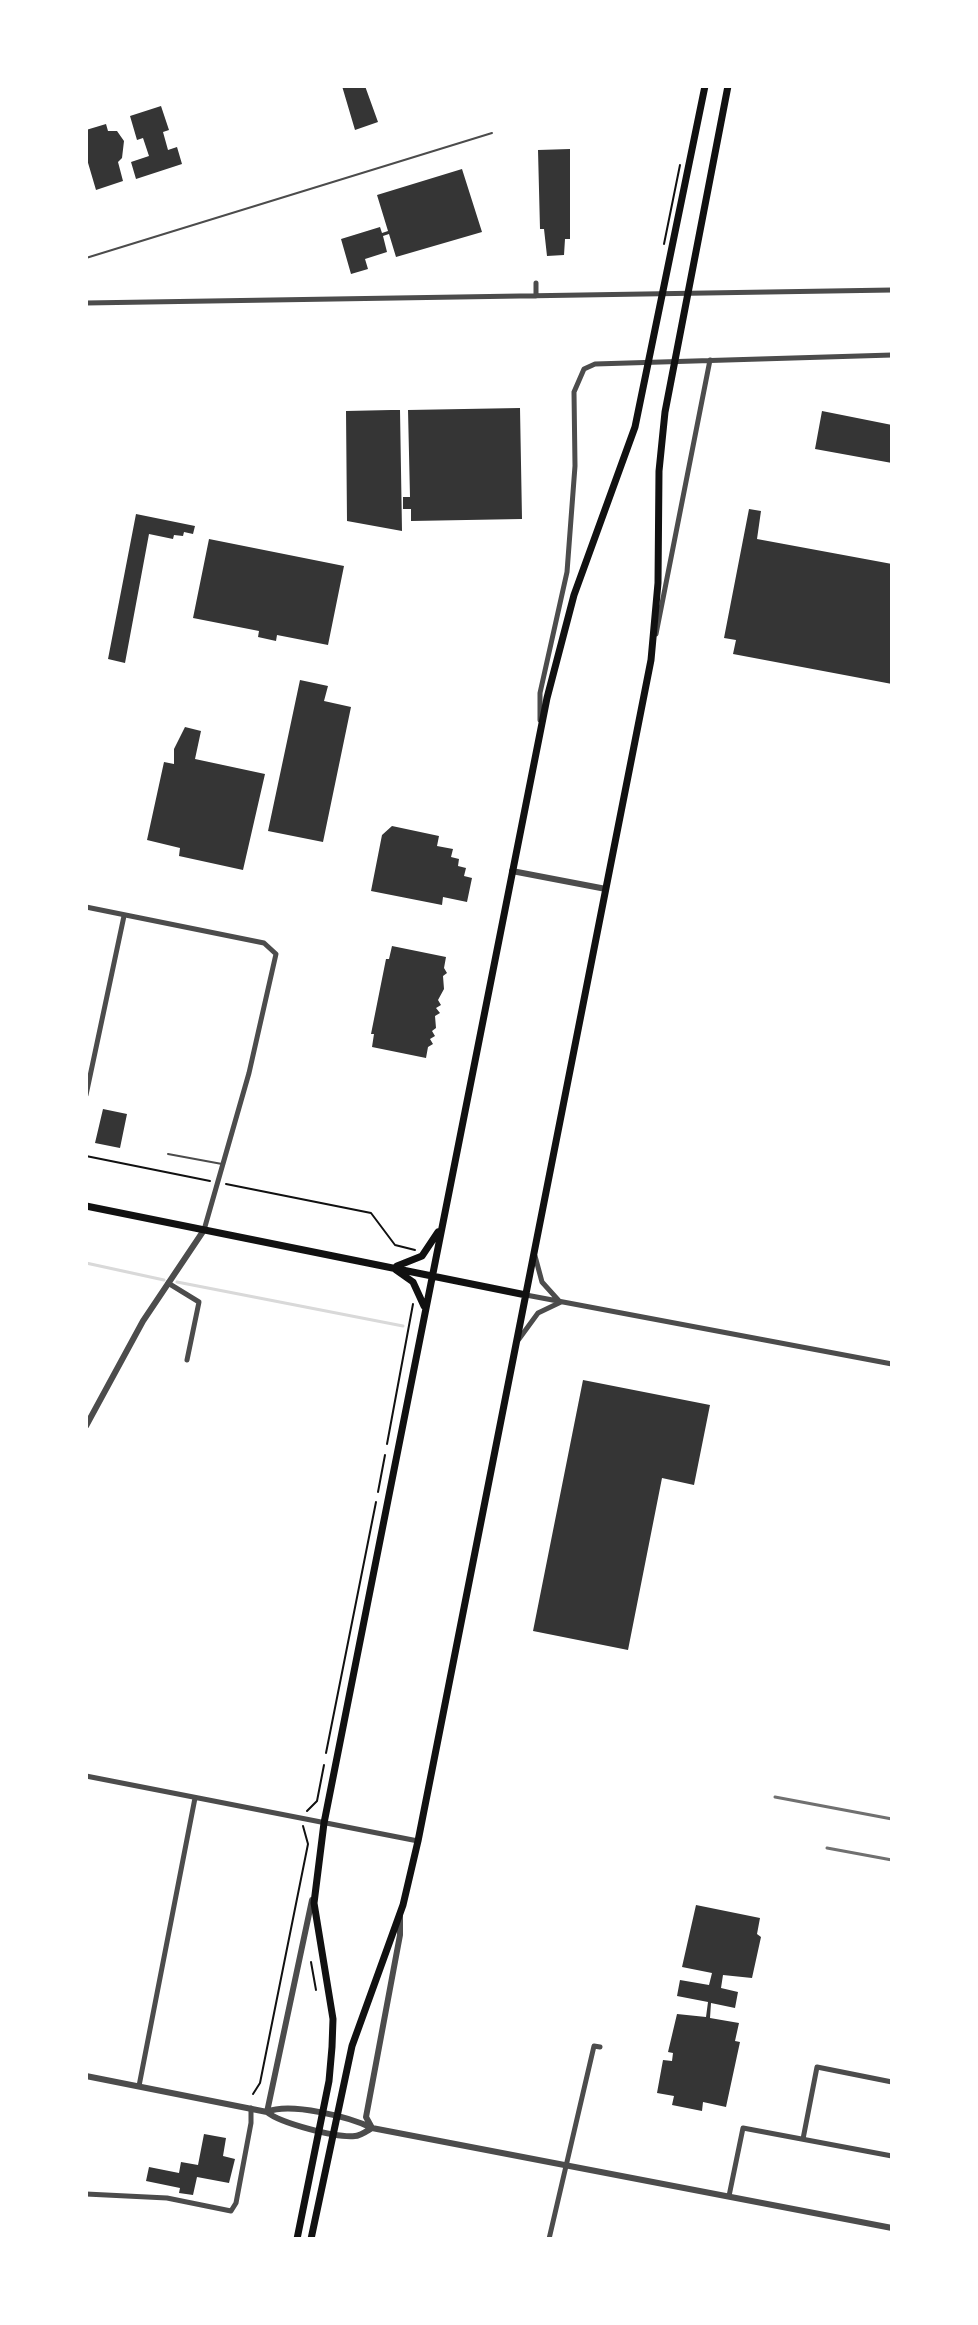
<!DOCTYPE html>
<style>
body{margin:0}
#map{position:relative;width:978px;height:2325px;overflow:hidden;background:#fff;font-family:"DM Sans",sans-serif}
canvas{display:block}
.frame{position:absolute;inset:0;border:88px solid #fff;pointer-events:none}
</style>
<div id="map">
<canvas width="978" height="2325"></canvas>
<div class="frame"></div>
</div>
<script>
const g = document.querySelector('canvas').getContext('2d');
g.lineJoin = 'round';
function trace(path, color, width, dash) { g.strokeStyle = color; g.lineWidth = width; g.lineCap = dash ? 'butt' : 'round'; g.setLineDash(dash || []); g.stroke(path); }
function paint(path, color) { g.fillStyle = color; g.fill(path, 'evenodd'); }
const stream = new Path2D(`
 M86 1263 164 1280
 M177 1282 403 1326`);
const building = new Path2D(`
 M342 86H365L378 122 355 130Z
 M161 106 169 130 163 132 168 150 177 147 182 164 136 179 131 162 149 156 143 138 137 140 130 116Z
 M106 124 108 131H117L124 141 122 158 118 162 123 181 96 190 86 156V130Z
 M570 149V239H565L564 255 547 256 544 229H540L538 150Z
 M462 169 482 232 396 257 389 234 383 236 387 252 365 259 368 269 351 274 341 239 380 227 382 233 388 231 377 195Z
 M520 408 522 519 411 521V509H403V497H410L408 410Z
 M391 410H400L402 531 347 521 346 411Z
 M822 411 892 425V463L815 449Z
 M749 509 761 511 757 539 892 564V684L733 654 736 640 724 638Z
 M136 514 195 526 193 534 184 532 183 536 174 535 173 539 149 534 125 663 108 659Z
 M209 539 344 566 328 645 277 635 276 641 258 637 259 631 193 618Z
 M300 680 328 686 324 701 351 707 323 842 268 831Z
 M185 727 201 731 195 759 265 774 243 870 179 856 180 848 147 840 164 762 174 764V749Z
 M392 826 439 836 437 846 453 849 451 857 459 859 458 866 466 868 464 876 472 878 467 902 443 897 442 905 371 891 382 835Z
 M392 946 446 957 444 968 447 973 443 976 444 989 438 1000 441 1005 436 1008 440 1013 435 1016 436 1028 432 1031 435 1036 430 1039 433 1044 428 1047 426 1058 372 1047 374 1034H371L386 959H389Z
 M103 1109 127 1114 120 1148 95 1143Z
 M583 1380 710 1405 694 1485 662 1478 628 1650 533 1631Z
 M696 1905 760 1918 757 1934 761 1937 752 1978 723 1975 721 1988 738 1992 735 2008 711 2003 710 2018 739 2023 735 2041 740 2042 726 2107 703 2102 702 2111 672 2105 674 2096 657 2093 663 2060 672 2061 673 2053 668 2052 677 2014 706 2017 708 2002 677 1996 680 1980 709 1985 712 1973 682 1967Z
 M204 2134 226 2138 223 2156 235 2159 229 2183 197 2177 193 2195 179 2193 180 2188 146 2181 149 2167 179 2173 181 2162 198 2165Z`);
const path = new Path2D(`
 M664 244 680 165
 M86 1156 210 1181
 M226 1184 371 1213 395 1245 415 1250
 M387 1444 413 1304
 M378 1492 385 1455
 M326 1753 376 1502
 M307 1811 317 1801 324 1765
 M311 1962 316 1990
 M253 2094 260 2083 308 1844 303 1826`);
const service = new Path2D(`
 M86 258 492 133
 M168 1154 222 1164`);
const minor = new Path2D(`
 M536 283V296
 M86 303 892 290
 M656 634 710 360
 M540 720V693L567 572 575 466 574 392 584 369 595 364 892 355
 M86 907 264 943 276 954 249 1073 204 1230
 M86 1095 124 916
 M535 1256 542 1282 560 1302
 M168 1283 199 1302 187 1360
 M526 1295 892 1364
 M519 1339 538 1313 561 1302
 M86 1776 418 1841
 M139 2086 195 1798
 M803 2139 817 2067 892 2082
 M86 2194 167 2198 231 2211 236 2203 251 2123V2108
 M729 2196 743 2128 892 2156
 M549 2239 594 2046 600 2047`);
const tertiary = new Path2D(`
 M512 871 606 889
 M86 1426 143 1321 204 1230
 M86 2076 267 2112C280 2123 336 2138 355 2136 360 2136 367 2131 372 2128
 M267 2112C290 2102 350 2117 372 2128L892 2228
 M267 2112 312 1900
 M372 2128 366 2117 400 1935V1916`);
const secondary = new Path2D(`
 M86 1206 526 1295
 M397 1266 422 1256 438 1232
 M396 1270 413 1282 424 1306
 M297 2239 329 2081 332 2047 333 2019 314 1903 324 1823 547 698 574 595 635 427 705 86
 M311 2239 352 2046 403 1905 418 1841 651 660 658 583 659 471 665 412 728 86`);
const rail = new Path2D(`
 M775 1797 892 1819
 M827 1848 892 1860`);
trace(stream, '#d9d9d9', 3);
paint(building, '#353535');
trace(path, '#111', 2);
trace(service, '#4c4c4c', 2);
trace(minor, '#4c4c4c', 5);
trace(tertiary, '#4c4c4c', 6);
trace(secondary, '#111', 7);
trace(rail, '#707070', 3);
</script>
